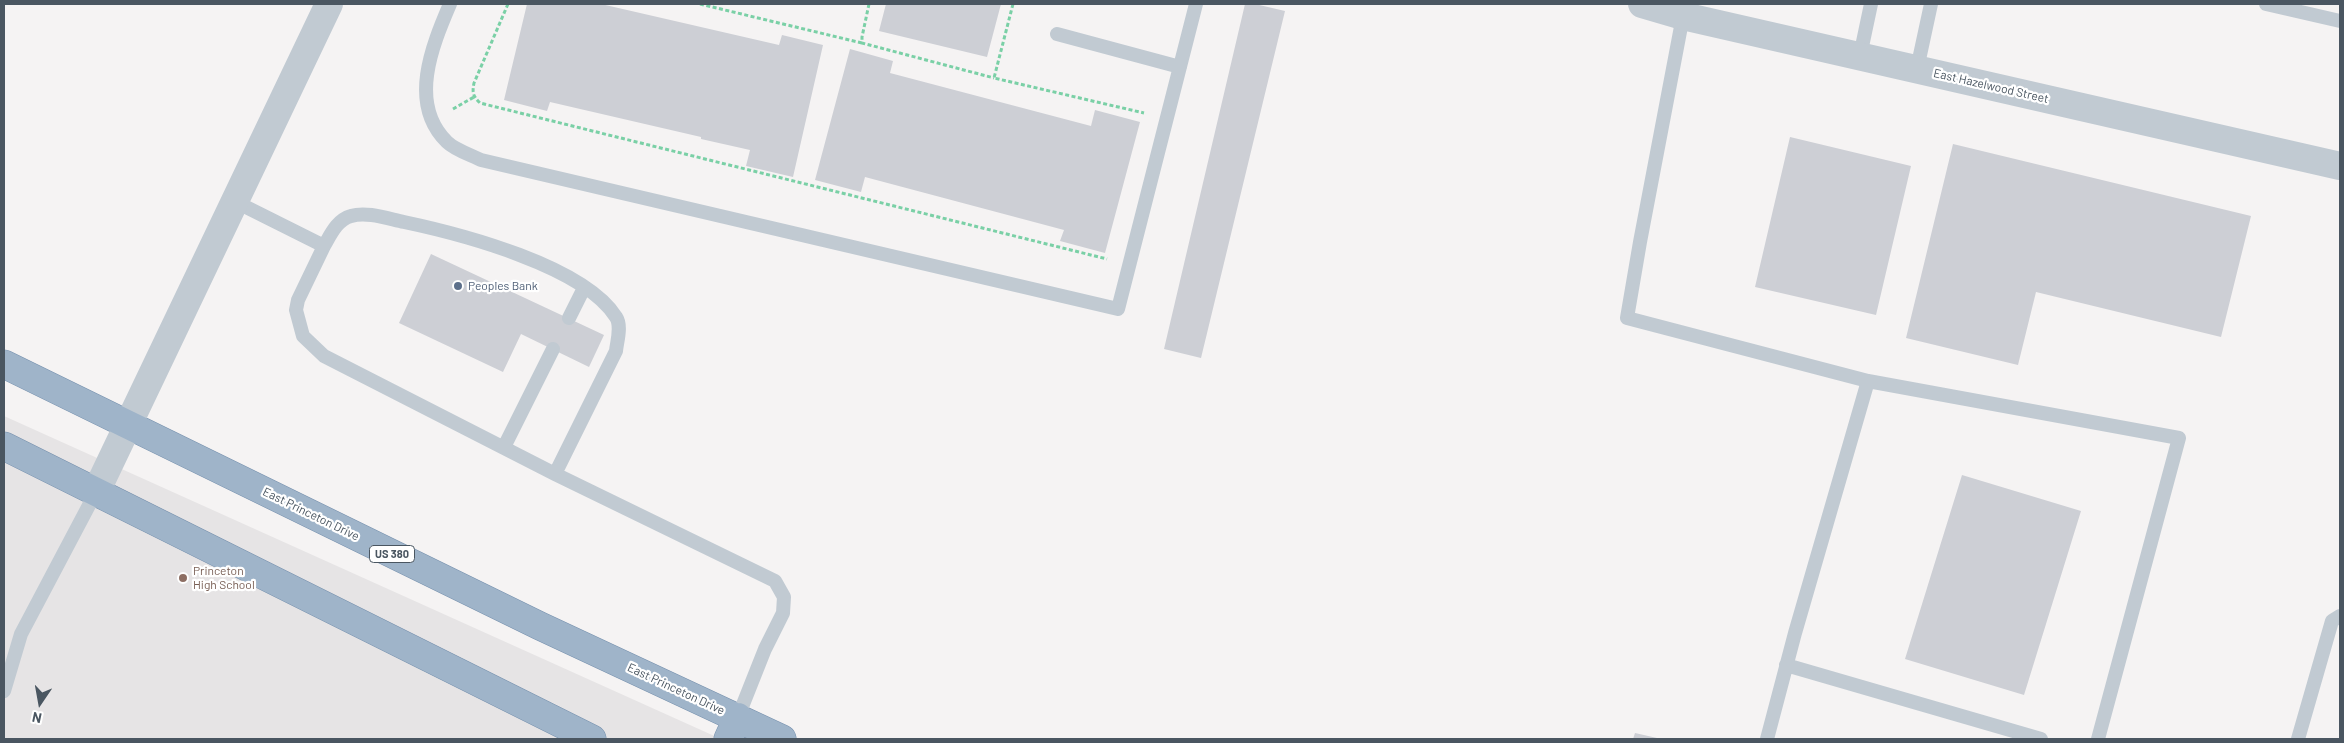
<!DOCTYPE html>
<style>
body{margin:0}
#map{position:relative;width:2344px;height:743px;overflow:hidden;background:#f5f3f3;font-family:Barlow,sans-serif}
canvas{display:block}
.frame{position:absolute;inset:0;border:5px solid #4a5661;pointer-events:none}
.north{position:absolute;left:15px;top:678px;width:50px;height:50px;-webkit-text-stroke:4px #fff;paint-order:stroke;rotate:192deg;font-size:14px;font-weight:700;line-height:20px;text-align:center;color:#4a5661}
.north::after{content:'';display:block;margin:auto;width:18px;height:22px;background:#4a5661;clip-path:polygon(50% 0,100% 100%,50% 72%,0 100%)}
</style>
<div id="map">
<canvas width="2344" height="743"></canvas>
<div class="frame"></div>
<div class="north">N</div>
</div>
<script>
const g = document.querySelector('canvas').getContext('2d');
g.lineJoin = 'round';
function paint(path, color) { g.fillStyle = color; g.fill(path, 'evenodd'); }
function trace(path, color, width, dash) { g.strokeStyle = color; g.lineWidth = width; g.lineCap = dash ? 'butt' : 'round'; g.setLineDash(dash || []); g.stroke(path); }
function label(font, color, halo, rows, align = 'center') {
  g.font = font + ' Barlow,sans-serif'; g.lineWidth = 4.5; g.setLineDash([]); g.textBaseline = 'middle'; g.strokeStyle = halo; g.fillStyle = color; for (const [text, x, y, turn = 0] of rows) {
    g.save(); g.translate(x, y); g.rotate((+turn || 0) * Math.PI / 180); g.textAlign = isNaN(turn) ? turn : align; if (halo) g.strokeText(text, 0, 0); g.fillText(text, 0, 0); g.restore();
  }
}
const education = new Path2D(`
 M4 416 721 739H4Z`);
const building = new Path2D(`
 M527 4H601L779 45 782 35 823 45 793 177 746 166 750 150 701 139V137L550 102 547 111 504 100Z
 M886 4H1001L987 57 879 31Z
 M1245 4H1255L1285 11 1201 358 1164 349Z
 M850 49 893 61 890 73 1091 126 1095 110 1140 122 1105 253 1060 241 1064 230 865 177 861 192 815 180Z
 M1790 137 1911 166 1876 315 1755 287Z
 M1953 144 2251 216 2221 337 2036 292 2018 365 1906 338Z
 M431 254 604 335 589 367 521 334 503 372 399 323Z
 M1962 475 2081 511 2024 695 1905 659Z
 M1635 733 1657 738V739H1633Z`);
const path = new Path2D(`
 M508 4 474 83C472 93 473 96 480 103L1107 259
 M700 4 862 43
 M869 4 862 37V43L994 78
 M1013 4 994 78 1144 113
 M453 109 474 97`);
const service = new Path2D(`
 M450 4C432 46 408 104 447 142 455 150 471 155 481 160L1118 309 1196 4
 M2266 4 2340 21
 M1683 16 1640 242 1627 318 1868 381 1795 633 1767 739
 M1057 34 1180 67
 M1860 56 1871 4
 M1917 69 1931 4
 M234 201 324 246 298 300 296 310 303 336 324 356 555 474 775 581 784 597 783 613 765 649 738 717
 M324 246C331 234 337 220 351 216 367 211 389 219 404 222 461 234 584 266 616 317 622 326 617 341 616 351L555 474
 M569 318 584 288
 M1868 381 2179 438 2098 739
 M504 447 553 349
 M1786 665 2041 739
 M4 691 21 634 96 492
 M2298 739 2332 621 2340 616`);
const minor = new Path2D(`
 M1642 4 1683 16 2340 166
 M96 492 329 4`);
const trunk = new Path2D(`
 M4 364 540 626 782 739
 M4 446 592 739
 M728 739 738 717`);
const markers = [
 [458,286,5,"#5c6f8a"],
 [183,578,5,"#8d6e63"]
];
const shields = [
 [392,554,45]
];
const shieldNames = [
 ["US 380",392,554]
];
const streetNames = [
 ["East Hazelwood Street",1991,86,13],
 ["East Princeton Drive",311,514,26],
 ["East Princeton Drive",676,689,25]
];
const serviceNames = [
 ["Peoples Bank",468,286]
];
const educationNames = [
 ["Princeton",193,571],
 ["High School",193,585]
];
paint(education, '#e6e4e5');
paint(building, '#cdcfd5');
trace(trunk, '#7690ad', 29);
trace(path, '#7ad0a6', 3, [4, 2.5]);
trace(service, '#c1cad2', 14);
trace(minor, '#c1cad2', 28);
trace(trunk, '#9fb4c9', 28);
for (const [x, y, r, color] of markers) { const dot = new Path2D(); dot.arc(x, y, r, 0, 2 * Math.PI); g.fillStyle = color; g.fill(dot); trace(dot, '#fff', 2); }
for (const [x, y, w] of shields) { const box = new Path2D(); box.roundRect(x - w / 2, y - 8.5, w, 17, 4); g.fillStyle = '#fff'; g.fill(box); trace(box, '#4a5661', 1); }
label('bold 11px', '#4a5661', null, shieldNames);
label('12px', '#4a5661', '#fff', streetNames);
label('12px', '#4e5e75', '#fff', serviceNames, 'left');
label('12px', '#785e54', '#fff', educationNames, 'left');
</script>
